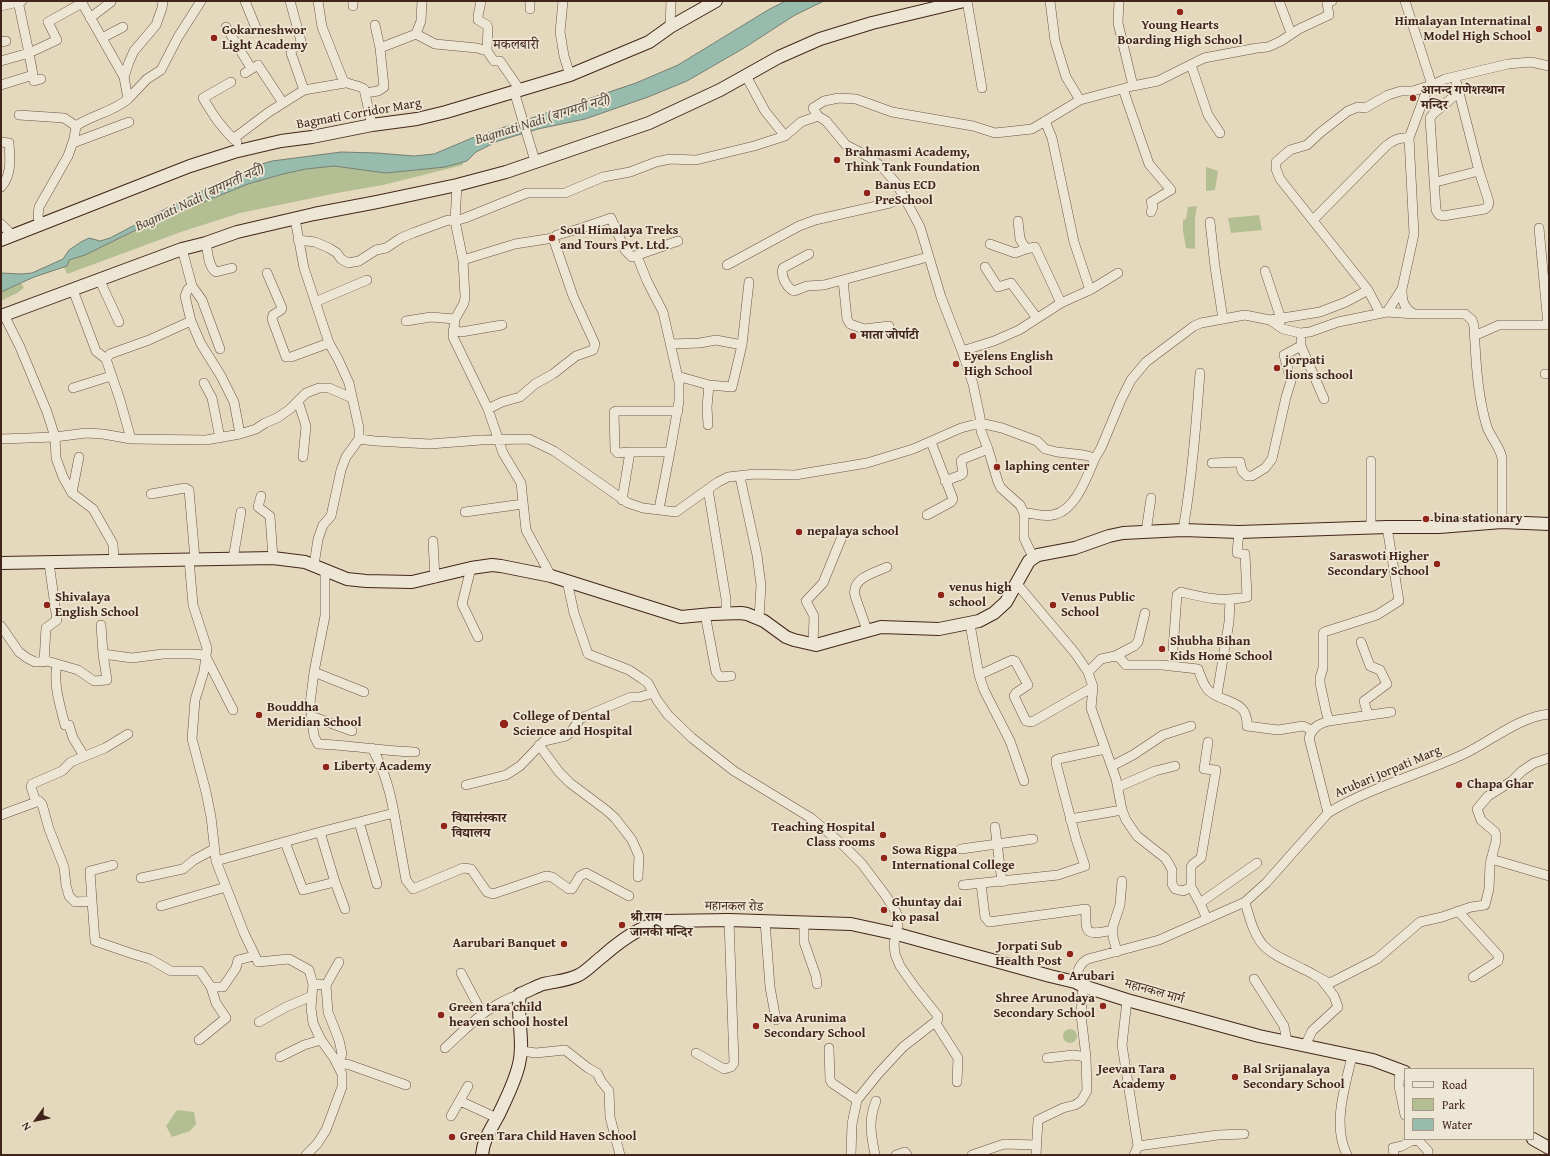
<!DOCTYPE html>
<meta charset="utf-8">
<style>
body{margin:0}
#map{position:relative;width:1550px;height:1156px;overflow:hidden;background:#e5d9bd;font-family:"Gentium Book Plus",serif}
canvas{display:block}
.frame{position:absolute;inset:0;border:2px solid #42251a;pointer-events:none}
.legend{position:absolute;left:1404px;top:1068px;width:130px;height:72px;box-sizing:border-box;background:#eee6d4;border:1px solid #a9998a;margin:0;padding:5px 7px;list-style:none;font-size:12px;color:#42251a}
.legend li{display:flex;align-items:center;gap:8px;height:20px}
.legend b{width:20px;border:1px solid #a9998a}
.north{position:absolute;left:16px;top:1100px;width:40px;height:40px;-webkit-text-stroke:3px #eee6d4;paint-order:stroke;rotate:237deg;font-size:11px;font-weight:700;line-height:16px;text-align:center;color:#42251a}
.north::after{content:'';display:block;margin:auto;width:14px;height:18px;background:#42251a;clip-path:polygon(50% 0,100% 100%,50% 72%,0 100%)}
</style>
<div id="map">
<canvas width="1550" height="1156"></canvas>
<div class="frame"></div>
<ul class="legend">
<li><b style="height:5px;background:#eee6d4"></b>Road</li>
<li><b style="height:11px;background:#b3bf92"></b>Park</li>
<li><b style="height:11px;background:#97bbac"></b>Water</li>
</ul>
<div class="north">N</div>
</div>
<script>
const g = document.querySelector('canvas').getContext('2d');
g.lineJoin = 'round';
function paint(path, color) { g.fillStyle = color; g.fill(path, 'evenodd'); }
function trace(path, color, width, dash) { g.strokeStyle = color; g.lineWidth = width; g.lineCap = dash ? 'butt' : 'round'; g.setLineDash(dash || []); g.stroke(path); }
function label(font, color, halo, rows, align = 'center') {
  g.font = font + ' "Gentium Book Plus","Noto Serif Devanagari",serif'; g.lineWidth = 3.5; g.setLineDash([]); g.textBaseline = 'middle'; g.strokeStyle = halo; g.fillStyle = color; for (const [text, x, y, turn = 0] of rows) {
    g.save(); g.translate(x, y); g.rotate((+turn || 0) * Math.PI / 180); g.textAlign = isNaN(turn) ? turn : align; if (halo) g.strokeText(text, 0, 0); g.fillText(text, 0, 0); g.restore();
  }
}
const green = new Path2D(`
 M463 162V165L383 185 337 193 240 213 181 232 67 274 64 267 67 266 69 260 85 255 142 227 248 184 283 174 306 169 334 166 387 173 445 167Z
 M1206 167 1218 171 1215 190 1206 191Z
 M1197 206 1195 218V249L1186 248 1183 231V220L1186 219 1188 207Z
 M1259 215 1262 230 1231 233 1228 218Z
 M21 283 24 288 17 293 1 301V292Z
 M1063 1036a7 7 0 1 1 14 0a7 7 0 1 1-14 0Z
 M177 1110 194 1112 196 1124 190 1131 172 1137 166 1126Z`);
const water = new Path2D(`
 M786 1H824L795 15 744 48 687 81 648 97 585 119 538 129 498 141 476 152 467 161 445 167 386 173 334 166 306 169 283 174 248 184 142 227 85 255 69 260 67 266 34 277 1 292V273L21 274 32 273 63 259 69 250 81 242 89 238 100 241 110 238 169 207 220 182 255 166 272 161 341 152 377 153 414 156 434 154 472 138 636 83 678 65 768 10Z`);
const street = new Path2D(`
 M245 1 256 28
 M290 1 301 41 299 45 292 49 291 53 304 90
 M318 1 322 27 343 80C348 86 358 84 364 89L372 125
 M353 1V6
 M422 1 421 21 416 34 435 44 477 48 487 51
 M481 1 478 16V20L487 25 488 28 487 51
 M530 1V9
 M563 1 560 32 564 56 570 75
 M967 1 982 88
 M1050 1 1055 41 1066 77 1080 100
 M1119 1 1118 23 1133 86
 M1279 1 1291 33
 M1 6 22 1
 M90 18 111 2
 M375 25 380 48
 M226 27 251 68
 M670 27 671 1
 M102 38 123 27
 M1 42 6 41
 M487 51 494 61H500L520 90
 M1 61 29 53 57 40 48 22 82 3 124 77
 M1191 65 1208 115 1220 133
 M245 73 258 65 283 103
 M33 75 34 81 41 79
 M746 76 765 111 785 136 801 122 818 116 826 121 846 145 869 157 882 167 896 183 910 208 920 227 941 297 962 351 973 384 980 417 981 431 988 449 998 482 1001 488 1020 505 1024 513V538L1033 557
 M1455 77 1479 171 1489 202 1488 206 1485 209 1443 216 1439 215 1436 210 1430 118 1433 114 1459 92
 M231 82 203 98C213 115 222 129 237 142
 M1 85 33 75 29 53 18 1
 M1123 89 1149 164 1171 190 1151 202 1153 207 1151 212
 M514 91 535 161
 M365 93 378 91 384 87 380 48 416 34
 M128 99 147 79 161 70 178 37 201 1
 M19 115 64 118 76 126
 M818 116 813 108 824 101 839 98 856 99 892 112 973 126 995 133 1032 129 1080 100 1133 86 1158 81 1204 58 1257 48 1268 47 1281 41 1299 29 1329 15 1327 3 1332 1
 M1045 121 1052 138 1074 242 1090 290
 M233 139 269 112 304 90 345 83
 M1 142 9 143C10 158 12 175 1 187
 M73 143 129 122
 M1436 182 1479 171
 M457 185 455 221 463 260 465 297 464 303 455 319 453 337 488 409 503 453 521 483 526 530 551 576
 M295 219 304 268 329 343 338 359 349 383 359 428V439L346 457 341 470 331 516 323 525 318 539 314 565
 M1313 220 1386 146C1393 140 1400 137 1409 138
 M1210 222 1215 267 1223 319
 M1 224 13 236
 M42 225C37 220 38 214 39 207L68 156 74 139 76 126C92 115 113 112 128 99L124 77 129 62 134 51 156 25 162 8 163 1
 M1539 228 1548 325
 M298 240 315 242 329 248 337 253 341 259 348 263 359 261 376 250 386 248 401 238 413 233 448 220 455 221 465 218 527 193H565L603 177 630 172 656 162 670 159 696 160 754 146 785 136
 M206 243C208 252 208 267 216 272L232 268
 M990 244 1015 253 1026 249
 M182 249 192 286 188 289 185 296 191 321 201 344 221 376 234 402 240 434
 M809 254 783 268C780 276 787 288 794 291L807 286 824 285 928 257
 M637 256 647 281 663 312 679 382V401L670 452
 M463 260 515 244 553 238
 M727 265 799 226 815 220 890 203 904 197
 M985 267 998 287 1011 283 1037 318
 M1265 271 1281 319 1280 323
 M267 273 282 308 281 310 273 315 272 319 286 357H291L329 343
 M843 280 847 319 850 324 864 329 889 326
 M100 281 119 322
 M192 286 202 300 220 349
 M1402 289C1402 300 1403 308 1414 314
 M73 290 96 351 106 359
 M315 302 367 280
 M1061 303 1090 290 1118 273
 M1387 312 1415 314H1465L1472 320 1474 326C1476 361 1477 394 1487 427 1491 438 1500 447 1502 458V522
 M1380 313 1368 290 1280 179 1276 169V162L1290 150 1307 145 1321 132 1348 111 1358 107 1365 108 1388 95 1401 91H1413L1432 85 1405 1
 M4 315 20 347 47 412 55 437 56 458 63 477 72 493 93 509 113 544 114 560
 M1270 320 1320 312 1346 302 1368 290
 M406 321 431 317 455 319
 M453 330 461 332 502 325
 M1474 336 1499 325H1549
 M1301 340V346L1324 399
 M670 344 700 343 716 340 742 345
 M962 351 994 341 1019 330 1061 303 1035 247 1026 249 1020 239 1018 221
 M1545 374H1549
 M677 376 709 385 732 387 742 345 749 282
 M204 383 212 398 220 438
 M73 388 111 376
 M298 401 306 426 303 457
 M488 409 502 402 520 397 535 384 553 374 576 356 593 350 595 344 573 296 553 238 557 235 582 228 611 218 625 250 632 257 678 241
 M708 425 707 407 709 385
 M1 439 55 437 86 433 103 434 131 439 206 440 240 434 256 429 265 423 277 418 290 409 306 393 319 388H329L352 398
 M131 439 120 400 106 359 110 354 149 340 191 321
 M359 439 375 441 430 444 481 440 529 439 554 451 567 460 628 503 643 508 676 512 718 482 728 477 755 474 795 475 867 463 913 449 961 428 980 423 1002 428 1037 441 1045 449 1057 452 1084 455 1095 458 1101 448 1121 400 1131 380 1146 362 1194 326 1201 323 1245 315 1270 320 1283 329 1300 333 1310 332 1338 322 1387 312 1402 289 1414 234 1409 138 1425 95 1432 85 1445 79 1508 64 1531 62 1549 66
 M630 452 618 453 615 450 614 412 616 411H678
 M1212 463 1240 462 1242 471 1247 476H1252L1265 468 1272 459 1286 397 1291 381 1284 355 1301 346
 M740 477 757 555 761 585 759 619
 M945 481 961 475 963 473 961 461 963 459 988 449
 M708 489 726 599V614
 M72 493 79 457
 M151 494 185 488 189 490 195 559
 M261 496 258 507 270 516 273 558
 M622 500 630 452H670L659 509
 M465 512 523 504
 M1024 513C1034 513 1043 517 1052 515 1075 512 1087 477 1095 458
 M927 515 951 502 953 499 931 442
 M1371 528V461
 M1183 530C1192 478 1196 425 1200 373
 M1146 532 1151 498
 M433 541 435 578
 M189 559 193 605 207 648 204 671 195 700 192 739 206 792 211 817 216 861 244 933 258 962 289 959 309 970 313 984 311 1008 313 1023 321 1040 334 1058 342 1074V1087L326 1130 317 1144 306 1155
 M233 559 241 512
 M471 568 462 604 478 637
 M325 570V616L314 672 310 704 314 736 318 744C350 745 382 751 415 752
 M567 581 574 613 588 654 629 670 641 678 648 683 657 700 668 715 692 738 734 771 811 818 843 845 862 864 886 896 896 912 898 918 897 934 894 943 895 954 900 966 914 986 938 1016V1019L935 1022 903 1047 878 1074 857 1100 852 1124 851 1155
 M1017 584 1075 653 1088 672 1093 687 1091 708 1116 779 1122 810 1126 820 1137 836 1165 858 1169 864 1172 870V884L1175 889 1183 891 1191 887 1200 903 1207 919
 M705 614 716 672 720 677 731 676
 M970 624 979 675 984 690 1010 741 1024 781
 M101 625 103 654
 M1 626 19 652 27 658 35 662 47 661 78 670 94 681 107 680 103 654 132 658 163 654H192L205 655 233 710
 M867 630 855 596C851 578 874 573 887 567
 M1361 642 1370 666 1380 670 1387 684 1364 701 1368 715
 M813 645 814 616 806 601 823 583 841 539
 M1173 649 1177 595 1181 592C1206 598 1222 602 1247 597L1245 554 1237 553 1239 532
 M1115 656 1120 658 1126 665H1162L1198 669C1201 677 1203 685 1209 691 1224 704 1248 699 1247 726L1278 730 1303 726 1312 730
 M44 662 46 628 57 620 49 563
 M57 664C53 685 60 705 65 725H69L73 738 84 756
 M314 672 364 692
 M1088 672 1101 659 1115 656 1134 646 1138 642 1145 613
 M979 675 1012 660 1015 661 1028 685 1016 693 1014 696 1026 721 1032 722 1093 687
 M1217 695 1229 622 1230 600
 M311 716 352 731
 M1329 721 1391 712
 M539 745 559 772 570 783 606 810 615 818 632 840 639 856 638 877
 M1112 766 1133 755 1163 735 1191 726
 M466 785 506 775 520 766 544 741 566 736 570 733 580 719 586 716 631 697H640L653 693
 M1118 787 1155 771 1175 766
 M36 802 31 787 32 784 62 771 71 762 105 748 128 734
 M394 813 406 880 413 889 463 868 471 869 487 892 493 894 546 876 552 877 569 889H572L580 876 586 873 629 896
 M1328 813 1309 738C1313 727 1318 724 1329 721L1326 711 1320 683V678L1323 668V634L1324 632 1377 615 1399 601 1387 527
 M1 815 39 801 42 804 49 829 64 867 66 885 69 896 75 902 92 901 95 941 133 954 150 959 171 971H200L211 987
 M1070 819 1122 810
 M359 822 377 884
 M995 827 1002 882
 M320 832 335 882 345 909
 M285 842 303 890 335 882
 M961 849 1033 839
 M1491 859 1549 876
 M216 861 320 832 394 813C390 790 384 769 372 748
 M141 878 183 869 194 860 214 849
 M981 884 985 917 989 922 1086 909C1085 936 1087 935 1113 930
 M963 885 1058 875 1085 866 1076 839 1056 763V760L1058 759 1105 749
 M1191 887V867L1193 864 1201 858 1216 770 1204 769 1208 742
 M92 901 90 871 113 865
 M1245 902C1249 916 1253 933 1263 945 1273 956 1290 962 1303 969 1312 973 1320 979 1330 983L1377 959 1420 922 1442 917 1471 907 1485 905 1489 889 1490 864 1496 841V835L1495 832 1481 820 1477 809 1488 796 1512 781 1522 771 1534 763 1549 758
 M1200 903 1257 863
 M161 906 226 887
 M1458 911 1499 956 1498 961 1473 977
 M765 921 770 987 776 1020
 M804 922V942L816 976 817 984
 M1117 952 1113 937V926L1120 905 1122 881
 M461 973 482 1013
 M1254 979 1284 1026 1287 1042
 M1075 982C1077 973 1079 963 1088 959L1159 940 1245 902 1266 883 1328 813C1371 787 1419 775 1464 754 1491 741 1519 717 1549 714
 M313 984 326 985 328 1012 339 1040 342 1054 338 1065 347 1064 406 1085
 M326 985 339 962
 M1127 1000 1122 1045 1138 1146 1134 1155
 M259 1022 286 1007 312 996
 M935 1022 958 1058 957 1082
 M199 1040 226 1018 216 1003 211 987H223L236 968 238 960 254 956
 M1305 1046 1312 1031 1338 1007 1334 996 1321 979
 M445 1048C471 1024 486 1006 520 994
 M829 1048 830 1080 832 1083 857 1100
 M522 1051 536 1053 565 1050 588 1068 597 1073 601 1081 609 1091 610 1117 620 1155
 M696 1053 724 1069 731 1067 734 1063 729 920
 M280 1057 304 1045 321 1040
 M1047 1058 1073 1055 1086 1057
 M1400 1069 1399 1086 1405 1115
 M460 1101 497 1118
 M451 1116 468 1086
 M1411 1141 1418 1140 1428 1151V1155
 M1138 1146 1218 1135 1244 1134
 M875 1155C871 1134 868 1121 876 1101
 M896 1155 905 1152 907 1155
 M972 1155 1004 1144 1036 1145
 M1036 1155 1038 1120 1063 1108 1075 1105 1081 1101 1087 1091 1086 1057 1081 1015 1083 986
 M1347 1155C1332 1125 1345 1087 1352 1056
 M1394 1155 1393 1148 1402 1146 1411 1141V1139`);
const secondary = new Path2D(`
 M1 240 190 166 234 152 281 141 312 137 372 125 417 119 446 112 570 75 649 42 670 27 716 1
 M1 316 182 249 206 243 237 232 314 214 377 202 457 185 506 172 649 123 720 90 779 57 820 39 872 23 964 1
 M1 563 273 558 305 562 347 579 366 581 412 582 471 568 492 565 501 566 551 576 681 617 712 614 741 613 747 614 764 621 786 637 794 640 816 645 881 627 939 629 979 621 994 613 1006 602 1029 561 1038 555 1075 548 1109 536 1123 533 1183 530 1239 532 1387 527H1439L1502 522 1549 524
 M1533 1139 1549 1148
 M482 1155C483 1140 491 1129 498 1116 506 1099 515 1082 519 1064 525 1041 516 1017 520 994 528 991 535 987 543 984 556 981 567 981 579 975 588 970 595 962 603 956 620 941 641 925 664 921L729 920 851 924 897 934 1050 976 1075 982 1083 986 1127 1000 1259 1036 1373 1060 1405 1072`);
const markers = [
 [1180,12,4,"#8f2418"],
 [1539,29,4,"#8f2418"],
 [214,38,4,"#8f2418"],
 [1413,98,4,"#8f2418"],
 [837,160,4,"#8f2418"],
 [867,193,4,"#8f2418"],
 [552,238,4,"#8f2418"],
 [853,336,4,"#8f2418"],
 [956,364,4,"#8f2418"],
 [1277,368,4,"#8f2418"],
 [997,467,4,"#8f2418"],
 [1426,519,4,"#8f2418"],
 [799,532,4,"#8f2418"],
 [1437,564,4,"#8f2418"],
 [941,595,4,"#8f2418"],
 [47,605,4,"#8f2418"],
 [1053,605,4,"#8f2418"],
 [1162,649,4,"#8f2418"],
 [259,715,4,"#8f2418"],
 [504,724,5,"#8f2418"],
 [326,767,4,"#8f2418"],
 [1459,785,4,"#8f2418"],
 [444,826,4,"#8f2418"],
 [883,835,4,"#8f2418"],
 [884,858,4,"#8f2418"],
 [884,910,4,"#8f2418"],
 [622,925,4,"#8f2418"],
 [564,944,4,"#8f2418"],
 [1070,954,4,"#8f2418"],
 [1061,977,4,"#8f2418"],
 [1103,1006,4,"#8f2418"],
 [441,1015,4,"#8f2418"],
 [756,1026,4,"#8f2418"],
 [1173,1077,4,"#8f2418"],
 [1235,1077,4,"#8f2418"],
 [452,1137,4,"#8f2418"]
];
const poiNames = [
 ["Himalayan Internatinal",1531,22,"right"],
 ["Model High School",1531,37,"right"],
 ["Young Hearts",1180,26,"center"],
 ["Boarding High School",1180,41,"center"],
 ["Gokarneshwor",222,31],
 ["Light Academy",222,46],
 ["आनन्द गणेशस्थान",1421,91],
 ["मन्दिर",1421,106],
 ["Brahmasmi Academy,",845,153],
 ["Think Tank Foundation",845,168],
 ["Banus ECD",875,186],
 ["PreSchool",875,201],
 ["Soul Himalaya Treks",560,231],
 ["and Tours Pvt. Ltd.",560,246],
 ["माता जोर्पाटी",861,336],
 ["Eyelens English",964,357],
 ["High School",964,372],
 ["jorpati",1285,361],
 ["lions school",1285,376],
 ["laphing center",1005,467],
 ["bina stationary",1434,519],
 ["nepalaya school",807,532],
 ["Saraswoti Higher",1429,557,"right"],
 ["Secondary School",1429,572,"right"],
 ["venus high",949,588],
 ["school",949,603],
 ["Shivalaya",55,598],
 ["English School",55,613],
 ["Venus Public",1061,598],
 ["School",1061,613],
 ["Shubha Bihan",1170,642],
 ["Kids Home School",1170,657],
 ["Bouddha",267,708],
 ["Meridian School",267,723],
 ["College of Dental",513,717],
 ["Science and Hospital",513,732],
 ["Liberty Academy",334,767],
 ["Chapa Ghar",1467,785],
 ["विद्यासंस्कार",452,819],
 ["विद्यालय",452,834],
 ["Teaching Hospital",875,828,"right"],
 ["Class rooms",875,843,"right"],
 ["Sowa Rigpa",892,851],
 ["International College",892,866],
 ["Ghuntay dai",892,903],
 ["ko pasal",892,918],
 ["श्री राम",630,918],
 ["जानकी मन्दिर",630,933],
 ["Aarubari Banquet",556,944,"right"],
 ["Jorpati Sub",1062,947,"right"],
 ["Health Post",1062,962,"right"],
 ["Arubari",1069,977],
 ["Shree Arunodaya",1095,999,"right"],
 ["Secondary School",1095,1014,"right"],
 ["Green tara child",449,1008],
 ["heaven school hostel",449,1023],
 ["Nava Arunima",764,1019],
 ["Secondary School",764,1034],
 ["Jeevan Tara",1165,1070,"right"],
 ["Academy",1165,1085,"right"],
 ["Bal Srijanalaya",1243,1070],
 ["Secondary School",1243,1085],
 ["Green Tara Child Haven School",460,1137]
];
const streetNames = [
 ["Bagmati Corridor Marg",359,114,-10],
 ["Arubari Jorpati Marg",1388,772,-23],
 ["महानकल रोड",734,907,1],
 ["महानकल मार्ग",1154,992,16]
];
const neighbourhoodNames = [
 ["मकलबारी",516,45]
];
const waterNames = [
 ["Bagmati Nadi (बागमती नदी)",543,120,-17],
 ["Bagmati Nadi (बागमती नदी)",200,198,-25]
];
paint(green, '#b3bf92');
paint(water, '#97bbac');
trace(water, '#757f72', 1);
trace(street, '#6b5243', 10);
trace(secondary, '#42251a', 14);
trace(street, '#eee6d4', 9);
trace(secondary, '#eee6d4', 12);
for (const [x, y, r, color] of markers) { const dot = new Path2D(); dot.arc(x, y, r, 0, 2 * Math.PI); g.fillStyle = color; g.fill(dot); trace(dot, '#eee6d4', 1.5); }
label('bold 13px', '#42251a', '#eee6d4', poiNames, 'left');
label('13px', '#42251a', '#eee6d4', streetNames);
label('14px', '#42251a', '#eee6d4', neighbourhoodNames);
label('italic 14px', '#574a3e', '#eee6d4', waterNames);
</script>
